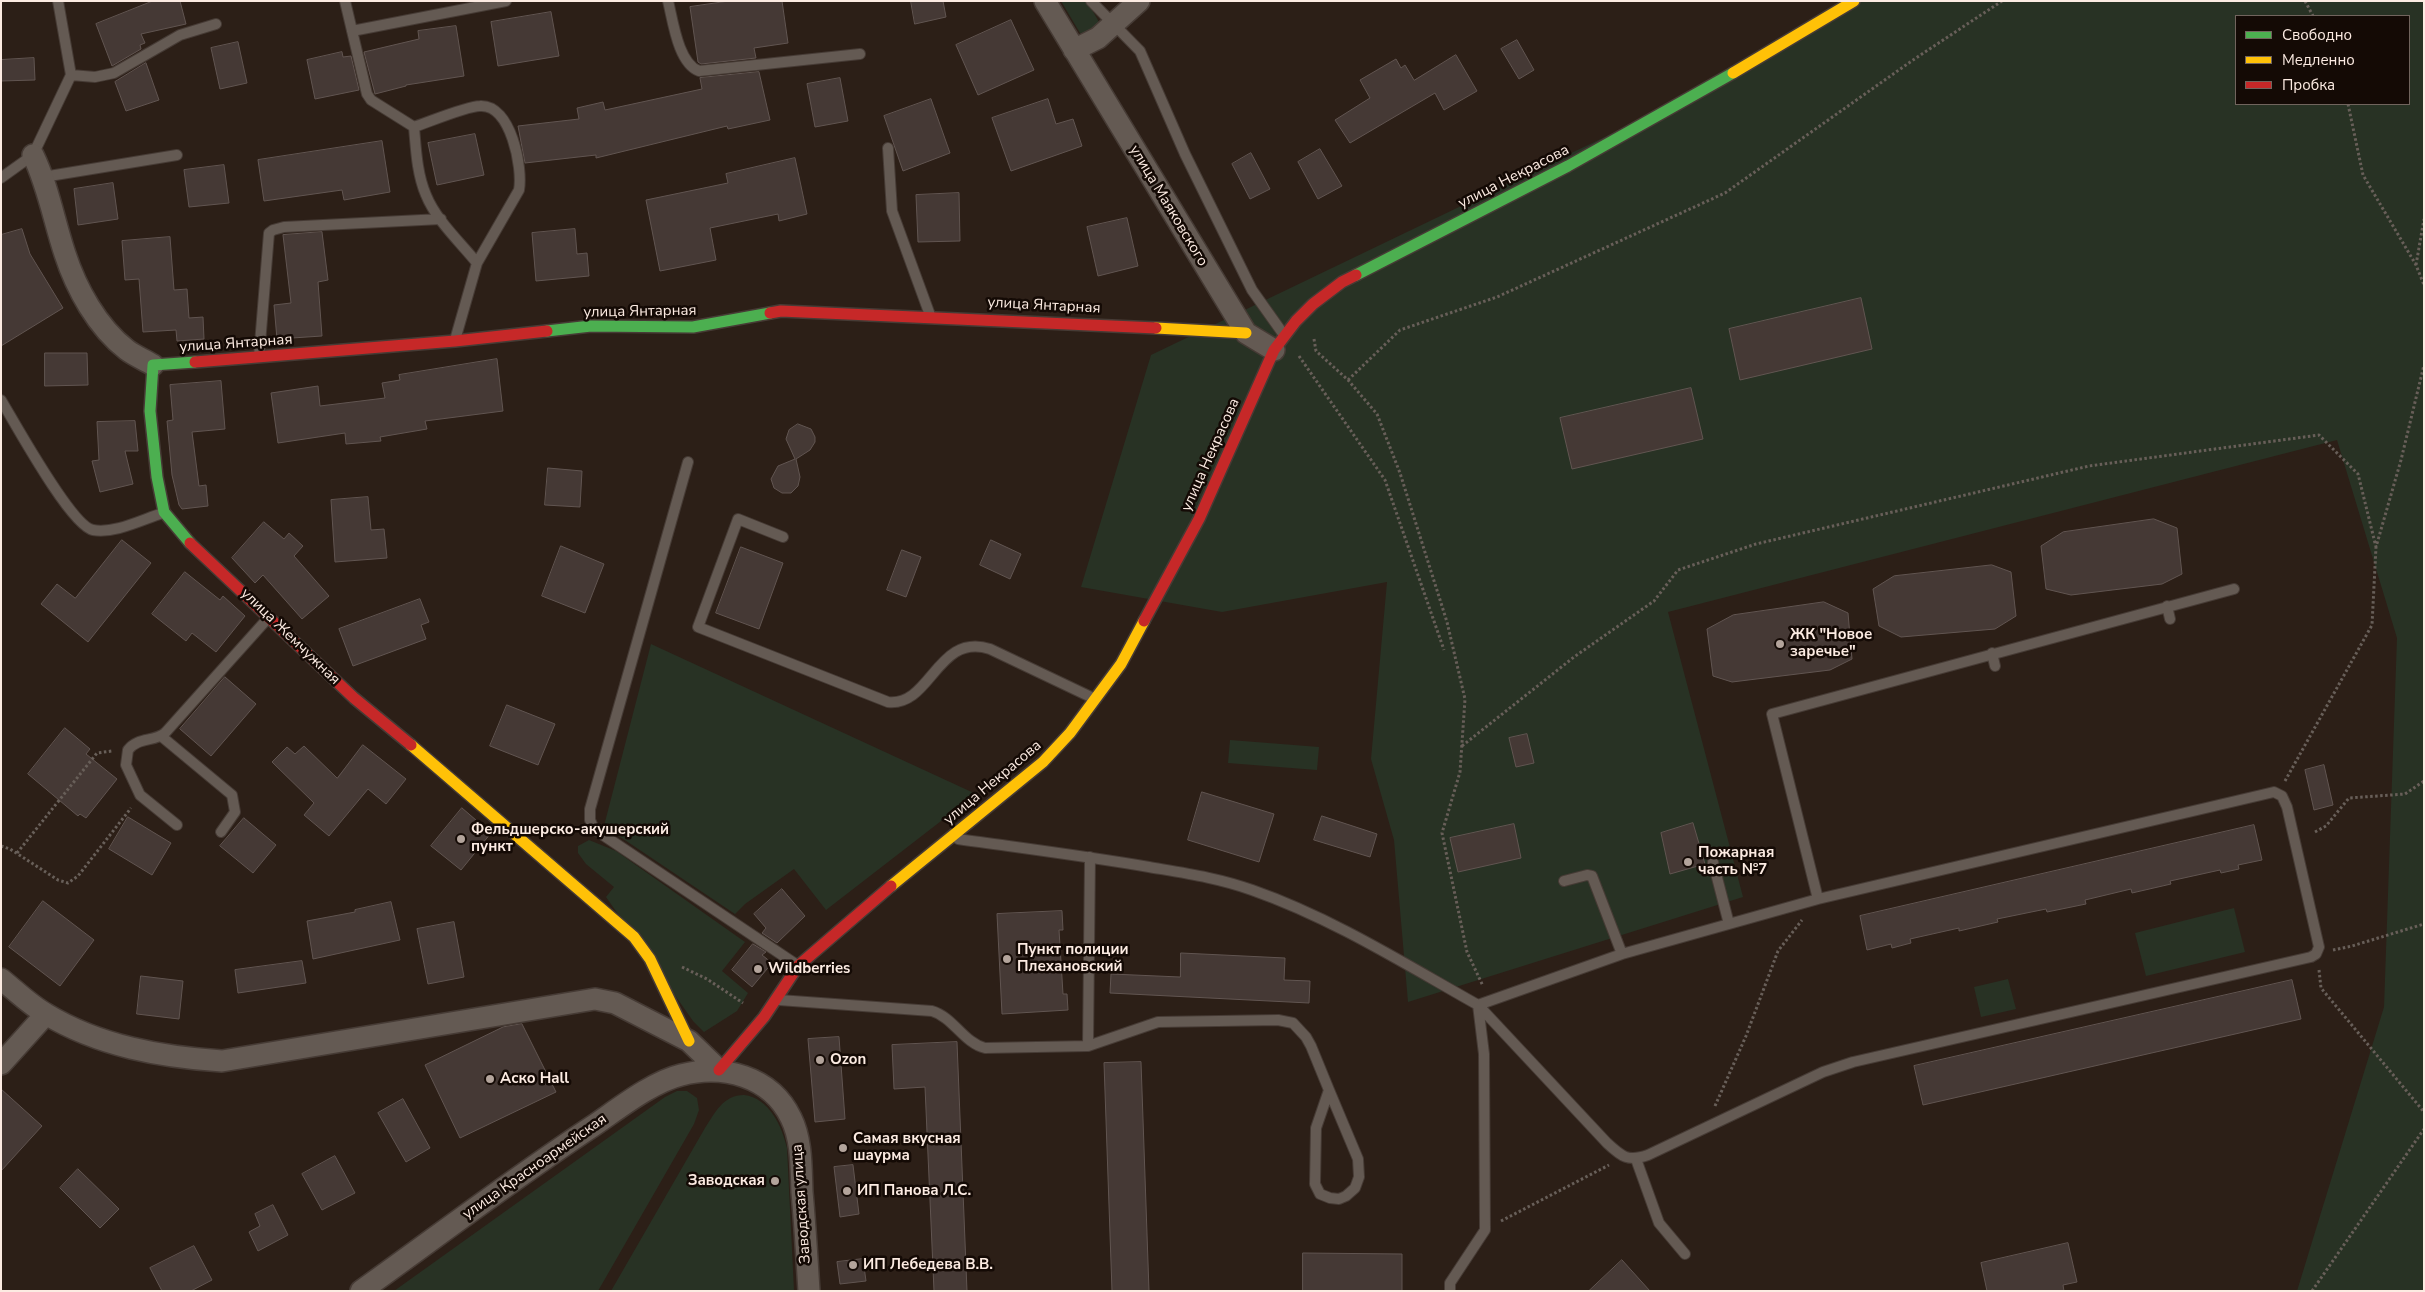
<!DOCTYPE html>
<meta charset="utf-8">
<style>
body{margin:0}
#map{position:relative;width:2425px;height:1292px;overflow:hidden;background:#2c1f17;font-family:"Nunito Sans",sans-serif}
canvas{display:block}
.frame{position:absolute;inset:0;border:2px solid #fcebe2;pointer-events:none}
.legend{position:absolute;left:2235px;top:15px;width:175px;height:90px;box-sizing:border-box;background:#140a05;border:1px solid #71645d;margin:0;padding:6px 9px;list-style:none;font-size:15px;color:#fcebe2}
.legend li{display:flex;align-items:center;gap:10px;height:25px}
.legend b{width:25px;border:1px solid #71645d}
</style>
<div id="map">
<canvas width="2425" height="1292"></canvas>
<div class="frame"></div>
<ul class="legend">
<li><b style="height:6px;background:#4caf50"></b>Свободно</li>
<li><b style="height:6px;background:#ffc107"></b>Медленно</li>
<li><b style="height:6px;background:#c62828"></b>Пробка</li>
</ul>
</div>
<script>
const g = document.querySelector('canvas').getContext('2d');
g.lineJoin = 'round';
function paint(path, color) { g.fillStyle = color; g.fill(path, 'evenodd'); }
function trace(path, color, width, dash) { g.strokeStyle = color; g.lineWidth = width; g.lineCap = dash ? 'butt' : 'round'; g.setLineDash(dash || []); g.stroke(path); }
function label(font, color, halo, rows, align = 'center') {
  g.font = font + ' "Nunito Sans",sans-serif'; g.lineWidth = 5; g.setLineDash([]); g.textBaseline = 'middle'; g.strokeStyle = halo; g.fillStyle = color; for (const [text, x, y, turn = 0] of rows) {
    g.save(); g.translate(x, y); g.rotate((+turn || 0) * Math.PI / 180); g.textAlign = isNaN(turn) ? turn : align; if (halo) g.strokeText(text, 0, 0); g.fillText(text, 0, 0); g.restore();
  }
}
const green = new Path2D(`
 M1061 1H1087L1099 22C1095 30 1088 33 1080 33Z
 M1852 1H2424V1291H2297L2384 1007 2397 638 2337 440 1668 612 1743 897 1408 1002 1394 840 1371 759 1387 582 1222 612 1081 587 1151 355 1715 84ZM2236 16H2409V104H2236Z
 M651 644 976 794 826 910 794 869 745 904 735 914 604 826Z
 M1230 740 1319 747 1317 770 1228 763Z
 M589 840 616 851 745 942 722 971 748 993 737 1011 704 1032 693 1021 606 897 614 887 586 864 578 853V846Z
 M2234 908 2245 952 2146 976 2135 933Z
 M2008 979 2016 1009 1981 1017 1974 987Z
 M677 1091H687L697 1098 699 1110 694 1124 598 1291H394L665 1097Z
 M744 1095C769 1098 782 1126 787 1148L794 1291H611L705 1128C715 1113 723 1095 744 1095Z`);
const building = new Path2D(`
 M153 1H180L186 24 141 34 145 43 140 45 141 49 112 66 96 24Z
 M729 1H782L788 43 754 48 756 58 701 64 698 62 690 7Z
 M911 1H943L946 17 915 24Z
 M551 12 559 56 498 66 491 22Z
 M1011 20 1034 70 978 95 956 45Z
 M456 26 464 76 406 85V86L375 94 364 52 419 39 418 31Z
 M1517 40 1534 70 1519 79 1501 49Z
 M238 42 247 83 220 89 211 48Z
 M342 52 343 57 351 56 359 90 315 99 307 60Z
 M1456 55 1477 91 1444 110 1435 93 1350 143 1335 120 1370 98 1360 80 1396 59 1401 68 1405 65 1414 80Z
 M34 58 35 80 1 81V60Z
 M146 63 159 100 126 111 115 82Z
 M759 72 770 120 728 129 727 126 596 158V155L525 163 518 126 579 119 577 108 603 102 605 110 702 89 700 78Z
 M840 78 848 121 815 127 807 84Z
 M931 99 950 153 903 171 884 116Z
 M1048 99 1056 124 1073 119 1082 146 1011 171 992 118Z
 M475 134 484 175 437 185 428 143Z
 M382 141 390 192 344 200 342 190 264 201 258 160Z
 M1320 149 1342 186 1318 199 1298 162Z
 M1251 153 1270 189 1250 199 1232 164Z
 M795 158 807 214 779 221 778 214 710 228 716 260 660 271 646 200 728 183 726 174Z
 M224 165 229 203 189 207 184 170Z
 M113 183 118 219 78 225 74 189Z
 M959 193 960 241 918 242 916 195Z
 M1127 218 1138 266 1098 276 1087 227Z
 M22 229 30 254 63 308 1 346V235Z
 M575 229 577 254 587 253 589 276 536 281 532 233Z
 M322 232 328 280 318 282 322 336 277 339 274 305 291 303 283 235Z
 M170 237 174 290 187 289 189 318 203 317 204 339 177 341 176 330 143 332 139 279 125 280 122 241Z
 M1861 298 1872 349 1740 380 1729 329Z
 M45 353H87L88 385 45 386Z
 M497 359 503 411 425 421 427 429 380 437 381 441 346 444 345 433 278 443 271 393 318 386 320 406 385 398 382 383 400 380 399 375Z
 M221 381 225 429 192 432 199 486 206 485 208 506 182 509 179 505 172 475 167 421 173 420 170 385Z
 M1691 388 1703 439 1572 469 1560 418Z
 M135 421 138 451H125L133 484 100 492 92 461 99 460 97 422Z
 M798 424 811 429 815 437V442L810 450 796 459 800 477 798 486 791 493H782L774 488 771 479 778 466 795 459 786 439 789 430Z
 M548 468 582 471 580 507 545 505Z
 M368 497 371 530 384 529 387 558 335 562 331 500Z
 M2154 519 2177 528 2182 574 2162 584 2071 595 2046 589 2041 546 2063 532Z
 M264 522 284 539 289 533 303 546 294 556 329 596 302 619 263 575 255 583 232 558Z
 M122 540 151 563 88 642 41 604 57 584 75 598Z
 M991 540 1021 554 1010 579 980 565Z
 M561 546 604 564 585 613 542 596Z
 M741 547 783 563 759 629 716 613Z
 M902 550 921 557 906 597 887 590Z
 M1992 565 2011 572 2016 616 1995 629 1901 637 1879 626 1873 589 1894 576Z
 M185 572 220 600 223 596 245 616 216 652 192 633 186 641 152 614Z
 M420 599 429 622 421 625 426 639 353 666 339 629Z
 M1824 602 1848 613 1852 659 1830 670 1732 682 1713 676 1707 629 1733 615Z
 M225 677 256 704 211 756 180 729Z
 M507 705 555 724 538 765 490 746Z
 M65 728 90 749 86 754 117 779 86 818 80 814 78 816 28 774Z
 M1527 734 1534 763 1516 767 1509 738Z
 M363 745 406 779 386 804 368 789 329 836 304 815 314 803 272 762 287 747 295 754 304 746 337 778Z
 M2324 765 2333 805 2314 810 2305 770Z
 M1202 792 1274 814 1259 862 1188 840Z
 M462 808 491 833 461 870 431 846Z
 M1322 816 1377 834 1370 857 1314 840Z
 M128 817 171 843 152 875 109 849Z
 M244 818 276 845 253 873 220 846Z
 M1693 823 1705 864 1670 874 1661 833Z
 M1514 824 1521 858 1458 872 1450 838Z
 M2254 825 2262 860 2238 865 2239 869 2221 873 2220 870 2170 881 2171 884 2132 893 2131 889 2085 900 2086 904 2047 912 2046 909 1997 919 1998 922 1959 931V928L1910 939 1911 943 1892 948 1891 944 1867 950 1860 916Z
 M782 889 805 916 777 943 762 933 766 928 754 914Z
 M43 901 94 940 60 986 9 947Z
 M391 902 400 940 313 959 307 921 355 912V910Z
 M1062 911 1063 930H1059L1063 994H1067L1068 1010 1002 1014 997 914Z
 M454 922 464 977 428 984 417 929Z
 M753 944 766 952 762 955 772 963 752 987 732 970Z
 M1181 953 1285 958 1284 980 1310 981 1309 1003 1110 993 1111 974 1180 977Z
 M302 961 306 983 238 993 235 970Z
 M141 976 183 981 179 1019 137 1014Z
 M2292 980 2301 1019 1923 1105 1914 1066Z
 M522 1024 556 1092 460 1138 425 1065 503 1027Z
 M839 1037 845 1119 815 1122 808 1039Z
 M957 1042 967 1291H934L925 1087 894 1089 892 1045Z
 M1141 1062 1149 1291H1112L1104 1063Z
 M1 1089 42 1126 1 1171Z
 M403 1099 430 1148 406 1162 378 1113Z
 M335 1156 355 1193 322 1210 302 1174Z
 M853 1165 859 1214 840 1217 834 1167Z
 M78 1169 119 1209 100 1228 60 1188Z
 M273 1205 288 1235 258 1251 249 1232 260 1226 255 1214Z
 M2068 1243 2077 1282 2063 1285 2064 1291H1987L1981 1263Z
 M194 1246 212 1280 191 1291H162L150 1268Z
 M1303 1253 1402 1254V1291H1303Z
 M863 1259 866 1281 840 1284 837 1262Z
 M1622 1260 1650 1291H1589Z`);
const path = new Path2D(`
 M2305 1 2313 16
 M2348 104 2363 175 2416 265 2424 285
 M2416 265 2424 219
 M1314 339 1316 351 1348 380 1377 414 1400 473 1447 622 1465 699 1460 772 1442 833 1467 952 1483 986
 M1299 356 1385 480 1444 650
 M1348 380 1400 330 1497 297 1725 193 1913 60 2002 1
 M1462 746 1574 657 1654 601 1678 570 1756 544 2089 466 2319 435 2358 474 2376 547
 M2285 781 2372 625 2376 547 2401 460 2424 365
 M2315 832 2326 826 2349 798 2405 794 2424 781
 M1 846 10 849 58 880 68 883 78 876 131 808
 M17 853 97 753 112 751
 M2333 950 2352 946 2424 924
 M682 967 707 979 743 1003
 M2319 970 2321 988 2424 1112
 M1715 1106 1746 1036 1778 951 1802 920
 M1501 1221 1609 1165
 M2312 1291 2424 1129`);
const lane = new Path2D(`
 M345 1 367 94 371 100 414 127C429 122 467 106 480 106 511 104 523 168 519 190L477 263 455 340
 M668 1C673 21 678 63 699 71L860 54
 M1091 1 1140 51 1185 154 1252 290 1284 335
 M352 31 506 1
 M71 75 95 77 114 73 180 35 216 24
 M414 127C416 150 417 174 426 195 436 220 460 242 477 263
 M888 148 892 211 930 315
 M43 177 177 155
 M1 178 33 155 71 75 58 1
 M259 356 269 233 273 230 284 227 441 219
 M1 400C15 423 71 526 93 530 115 534 143 519 163 513
 M688 462 590 809V820L594 829 797 965
 M783 537 738 519 698 627 888 702C931 707 937 632 990 649L1093 698
 M2167 606 2170 619
 M1992 653 1995 666
 M161 736 232 795 235 812 221 832
 M177 825 140 795 126 765 128 750C138 737 154 742 165 733L269 617
 M958 839C1021 848 1085 856 1149 867 1184 873 1219 878 1252 890 1332 918 1405 964 1478 1005L1622 954 1818 899 2274 792 2282 796 2287 807 2319 947 2316 954 2311 957 1853 1062 1823 1072 1648 1155C1628 1162 1622 1157 1607 1143L1478 1005
 M1090 857 1088 1046 1158 1022 1278 1020 1293 1023 1306 1037 1311 1046 1329 1090 1358 1159 1359 1177 1355 1188 1346 1196 1339 1199 1330 1198 1320 1194 1315 1184 1316 1128 1329 1090
 M1713 862 1729 924
 M1564 881 1587 875 1592 876 1622 954
 M1818 899 1772 714 2234 589
 M779 1000 932 1011C953 1017 964 1043 985 1048L1088 1046
 M1636 1159 1659 1223 1685 1254
 M1450 1291V1283L1485 1230 1484 1054 1478 1005`);
const street = new Path2D(`
 M1045 1 1246 333 1274 350
 M1074 50 1098 38 1139 1
 M33 155C48 186 54 221 65 254 76 288 97 327 127 350 135 356 145 360 153 365
 M1 979C16 991 30 1005 46 1014 99 1046 161 1057 222 1061L595 999 615 1003 689 1041 719 1070
 M1 1064 46 1014
 M361 1291C438 1236 514 1178 593 1126 618 1109 652 1082 681 1075 723 1064 771 1076 791 1118 802 1140 801 1168 802 1192 805 1225 807 1258 809 1291`);
const fast = new Path2D(`
 M1356 275 1568 166 1733 73
 M547 331 591 326 693 327 770 313
 M190 543 164 512 157 477 150 411 153 365 195 362`);
const slow = new Path2D(`
 M1733 73 1854 1
 M1156 328 1246 333
 M411 745 634 937 650 959 689 1041
 M891 886 1043 762 1070 733 1121 664 1144 621`);
const jam = new Path2D(`
 M770 313 781 311 1156 328
 M195 362 455 341 547 331
 M190 543 354 698 411 745
 M1144 621 1199 519 1274 350 1296 321 1313 304 1342 282 1356 275
 M719 1070 764 1017 798 966 891 886`);
const markers = [
 [1780,644,5,"#b3a49b"],
 [461,839,5,"#b3a49b"],
 [1688,862,5,"#b3a49b"],
 [1007,959,5,"#b3a49b"],
 [758,969,5,"#b3a49b"],
 [820,1060,5,"#b3a49b"],
 [490,1079,5,"#b3a49b"],
 [843,1148,5,"#b3a49b"],
 [775,1181,5,"#b3a49b"],
 [847,1191,5,"#b3a49b"],
 [853,1265,5,"#b3a49b"]
];
const streetNames = [
 ["улица Некрасова",1514,177,-27],
 ["улица Маяковского",1168,206,59],
 ["улица Янтарная",1044,306,3],
 ["улица Янтарная",640,312,-1],
 ["улица Янтарная",236,344,-4],
 ["улица Некрасова",1211,455,-66],
 ["улица Жемчужная",290,637,44],
 ["улица Некрасова",993,783,-40],
 ["улица Красноармейская",535,1167,-35],
 ["Заводская улица",802,1204,-94]
];
const poiNames = [
 ["ЖК \"Новое",1790,635],
 ["заречье\"",1790,652],
 ["Фельдшерско-акушерский",471,830],
 ["пункт",471,847],
 ["Пожарная",1698,853],
 ["часть №7",1698,870],
 ["Пункт полиции",1017,950],
 ["Плехановский",1017,967],
 ["Wildberries",768,969],
 ["Ozon",830,1060],
 ["Аско Hall",500,1079],
 ["Самая вкусная",853,1139],
 ["шаурма",853,1156],
 ["Заводская",765,1181,"right"],
 ["ИП Панова Л.С.",857,1191],
 ["ИП Лебедева В.В.",863,1265]
];
paint(green, '#283224');
paint(building, '#453935');
trace(building, '#615551', 1);
trace(lane, '#463b35', 12);
trace(street, '#463b35', 24);
trace(fast, '#463b35', 14);
trace(slow, '#463b35', 14);
trace(jam, '#463b35', 14);
trace(path, '#685f59', 3, [2.5, 2.5]);
trace(lane, '#645a53', 10);
trace(street, '#645a53', 21);
trace(fast, '#4caf50', 11);
trace(slow, '#ffc107', 11);
trace(jam, '#c62828', 11);
for (const [x, y, r, color] of markers) { const dot = new Path2D(); dot.arc(x, y, r, 0, 2 * Math.PI); g.fillStyle = color; g.fill(dot); trace(dot, '#140a05', 2); }
label('15px', '#fcebe2', '#140a05', streetNames);
label('bold 15px', '#fcebe2', '#140a05', poiNames, 'left');
</script>
